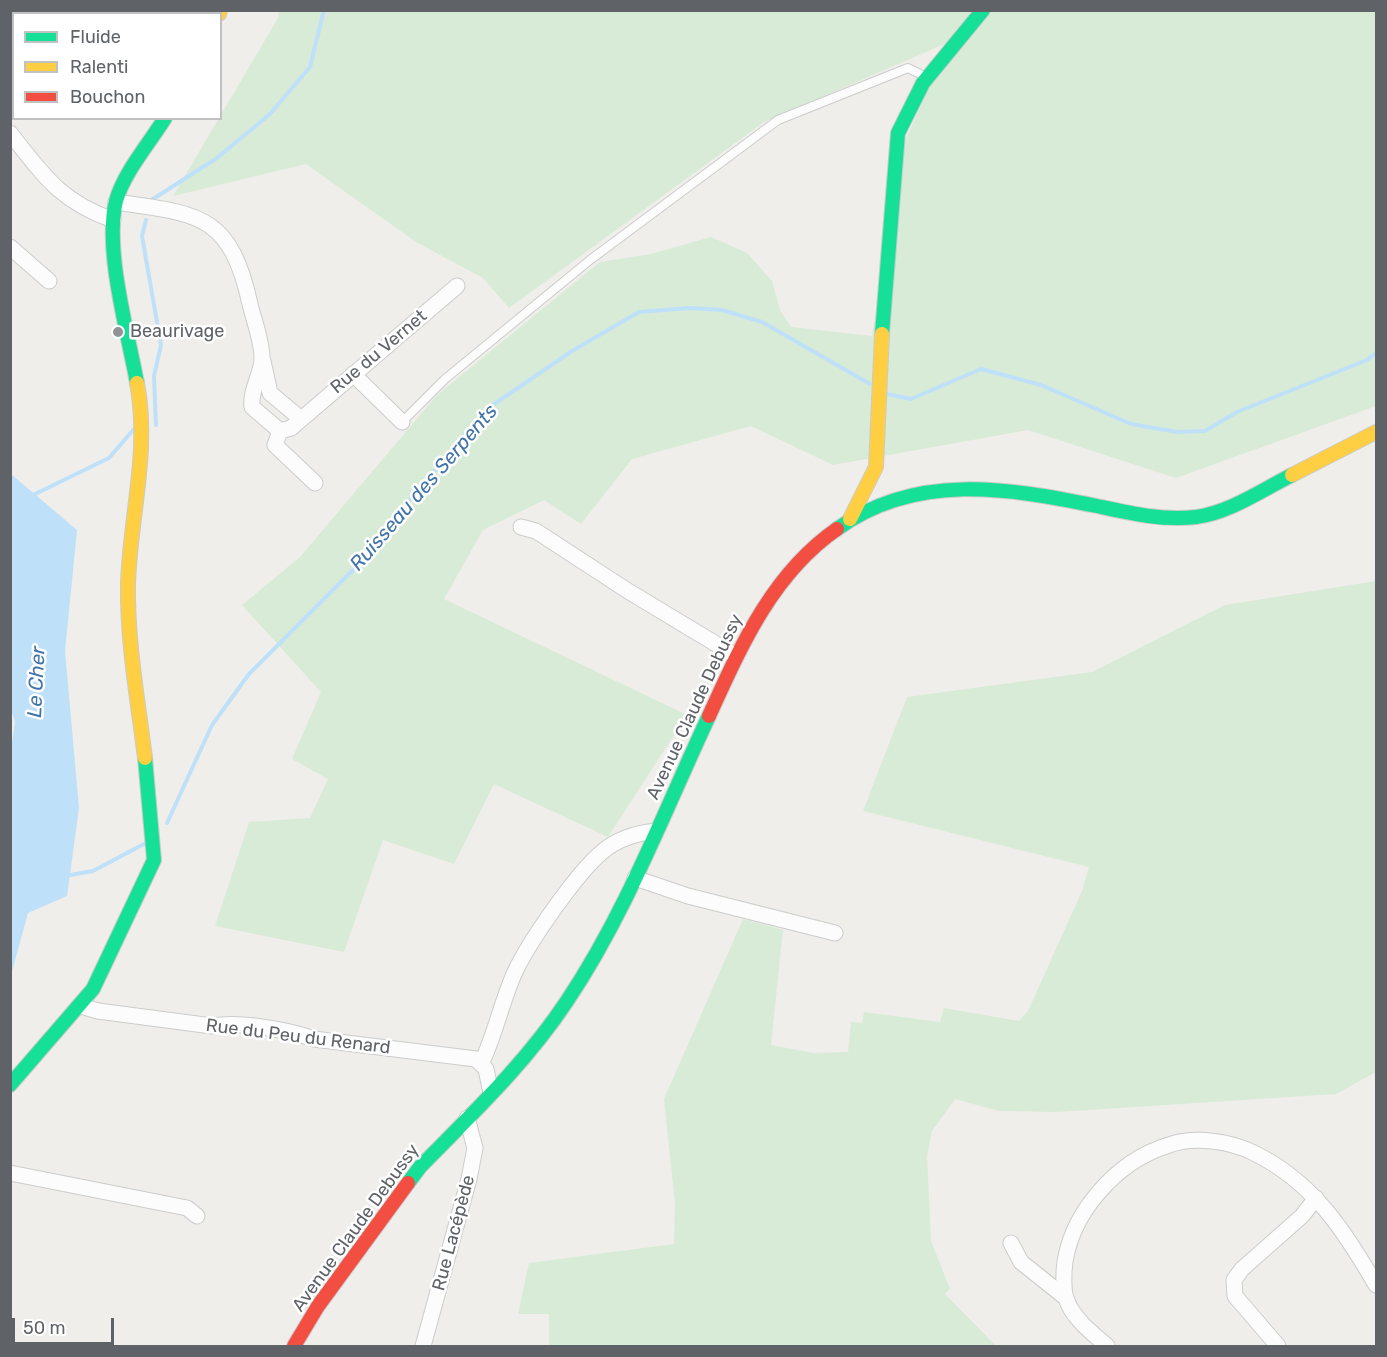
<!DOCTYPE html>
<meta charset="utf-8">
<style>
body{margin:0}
#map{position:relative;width:1387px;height:1357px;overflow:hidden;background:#efeeea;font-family:Rubik,sans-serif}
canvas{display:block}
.frame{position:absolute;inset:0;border:12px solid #5f6368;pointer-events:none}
.legend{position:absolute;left:12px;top:12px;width:210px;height:108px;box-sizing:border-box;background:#fff;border:2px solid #bfc1c3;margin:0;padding:8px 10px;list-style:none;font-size:18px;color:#5f6368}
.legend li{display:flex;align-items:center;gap:12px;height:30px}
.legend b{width:30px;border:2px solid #bfc1c3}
.scale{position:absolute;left:12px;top:1318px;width:102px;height:27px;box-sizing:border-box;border:3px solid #5f6368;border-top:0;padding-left:8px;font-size:18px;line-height:21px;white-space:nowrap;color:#5f6368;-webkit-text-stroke:4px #fff;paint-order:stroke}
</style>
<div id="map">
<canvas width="1387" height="1357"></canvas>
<div class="frame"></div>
<ul class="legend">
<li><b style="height:8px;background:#16e098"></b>Fluide</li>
<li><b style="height:8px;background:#ffcf43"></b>Ralenti</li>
<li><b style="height:8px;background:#f24e42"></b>Bouchon</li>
</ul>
<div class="scale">50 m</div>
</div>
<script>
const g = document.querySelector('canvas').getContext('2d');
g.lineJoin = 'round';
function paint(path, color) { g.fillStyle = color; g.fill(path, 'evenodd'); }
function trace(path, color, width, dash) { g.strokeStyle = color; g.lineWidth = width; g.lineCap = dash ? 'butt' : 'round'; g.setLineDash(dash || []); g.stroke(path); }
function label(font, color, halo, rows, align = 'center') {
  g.font = font + ' Rubik,sans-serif'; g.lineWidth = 5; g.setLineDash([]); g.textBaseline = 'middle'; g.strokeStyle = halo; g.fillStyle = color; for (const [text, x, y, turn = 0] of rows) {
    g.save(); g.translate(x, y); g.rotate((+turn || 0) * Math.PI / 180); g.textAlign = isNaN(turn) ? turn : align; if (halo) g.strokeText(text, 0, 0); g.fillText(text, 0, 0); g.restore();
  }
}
const green = new Path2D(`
 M279 11H1376V406L1176 478 1028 430 833 465 751 426 632 459 581 524 544 500 483 530 444 599 687 715 608 837 494 784 454 864 383 840 344 952 215 926 249 822 310 818 328 779 292 759 321 692 242 605 300 557 437 395 600 262 651 254 711 237 747 253 772 281 780 310 791 327 872 336 903 146 933 78 977 30 764 122 509 308 483 278 416 242 306 164 173 196 278 18Z
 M1376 581V1072L1336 1094 1057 1112 999 1111 955 1099 932 1131 927 1156 931 1241 950 1289 945 1294 996 1346H549V1314H518L529 1263 674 1244 675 1204 664 1099 743 919 783 930 771 1045 813 1053 848 1052 851 1022 862 1023 864 1012 940 1022 944 1008 1019 1021 1028 1011 1082 891 1089 867 863 811 907 697 1092 672 1225 605Z`);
const water = new Path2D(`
 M11 474 77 530 65 651 79 808 67 896 28 913 11 975 10 757 15 722 10 706Z`);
const stream = new Path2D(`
 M150 201 217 158 270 114 310 67 324 10
 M146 220 142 236 161 345 154 376 156 425
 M887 394 911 399 981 369 1041 385 1131 424 1177 432 1205 431 1237 412 1367 360 1376 353
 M31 496 109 458 134 429
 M167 823 212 725 249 674 369 554 413 496 487 409 572 351 639 312 690 308 722 310 762 322 870 384
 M65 876 93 871 144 844`);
const lane = new Path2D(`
 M402 422 445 379 590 260 778 120 908 68 924 76`);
const street = new Path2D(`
 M10 133C44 176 60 201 113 220
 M116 202C198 214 230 213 250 304 254 321 262 341 262 358 262 374 250 389 252 407L280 431 275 445 315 483
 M10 247 49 281
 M263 361 270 393 301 419
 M353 374 402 422
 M280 431 291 428 457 286
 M521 527 536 531 628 591 736 656
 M635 878 688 896 835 933
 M81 1006 98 1011 212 1026C240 1021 288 1030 314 1039L476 1059 486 1069 491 1093
 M481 1064C495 1035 501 1004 514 974 528 943 576 874 602 852 617 839 637 833 656 831
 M10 1173 187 1208 197 1216
 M1011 1243 1021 1262 1066 1298
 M423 1346 469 1179 475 1148 467 1118
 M1107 1346C1092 1333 1072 1318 1066 1298 1063 1290 1064 1280 1064 1271 1068 1215 1116 1161 1169 1145 1195 1136 1230 1141 1254 1153 1313 1182 1344 1230 1376 1285
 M1278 1346 1235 1296 1234 1280 1242 1269 1302 1216 1316 1198`);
const fast = new Path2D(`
 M882 334 898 133 923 83 983 10
 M137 383C128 333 104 249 116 201 124 172 149 144 165 118
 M837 529C916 472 1008 488 1097 506 1129 513 1163 521 1196 517 1229 513 1262 490 1292 475
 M10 1085 93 989 154 860 145 758
 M408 1183 420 1167C472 1114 526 1063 567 1001 626 913 664 812 709 716`);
const slow = new Path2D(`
 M219 14 220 10
 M137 383C150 451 130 516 128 584 127 642 138 701 145 758
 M1292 475 1376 432
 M850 519 876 467 882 334`);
const jam = new Path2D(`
 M709 716C741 646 772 574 837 529
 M294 1346 318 1306 408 1183`);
const markers = [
 [118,332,6,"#919496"]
];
const poiNames = [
 ["Beaurivage",130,332]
];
const streetNames = [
 ["Rue du Vernet",379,352,-40],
 ["Avenue Claude Debussy",695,707,-65],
 ["Rue du Peu du Renard",298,1037,7],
 ["Avenue Claude Debussy",356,1228,-54],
 ["Rue Lacépède",454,1233,-75]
];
const waterNames = [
 ["Ruisseau des Serpents",424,488,-49],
 ["Le Cher",37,682,-87]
];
paint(green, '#d8ebd6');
paint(water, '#bfe0f9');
trace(stream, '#bfe0f9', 4);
trace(lane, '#cbcccc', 10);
trace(street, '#cbcccc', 17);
trace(fast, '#cacacb', 16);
trace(slow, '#cacacb', 16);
trace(jam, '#cacacb', 16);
trace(lane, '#fdfcfc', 8);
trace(street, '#fdfcfc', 15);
trace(fast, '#16e098', 14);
trace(slow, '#ffcf43', 14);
trace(jam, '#f24e42', 14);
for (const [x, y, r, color] of markers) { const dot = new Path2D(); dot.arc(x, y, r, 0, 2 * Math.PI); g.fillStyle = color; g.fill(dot); trace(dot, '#fff', 2); }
label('18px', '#5f6368', '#fff', poiNames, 'left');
label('18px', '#5f6368', '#fff', streetNames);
label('italic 20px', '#4174aa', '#fff', waterNames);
</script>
